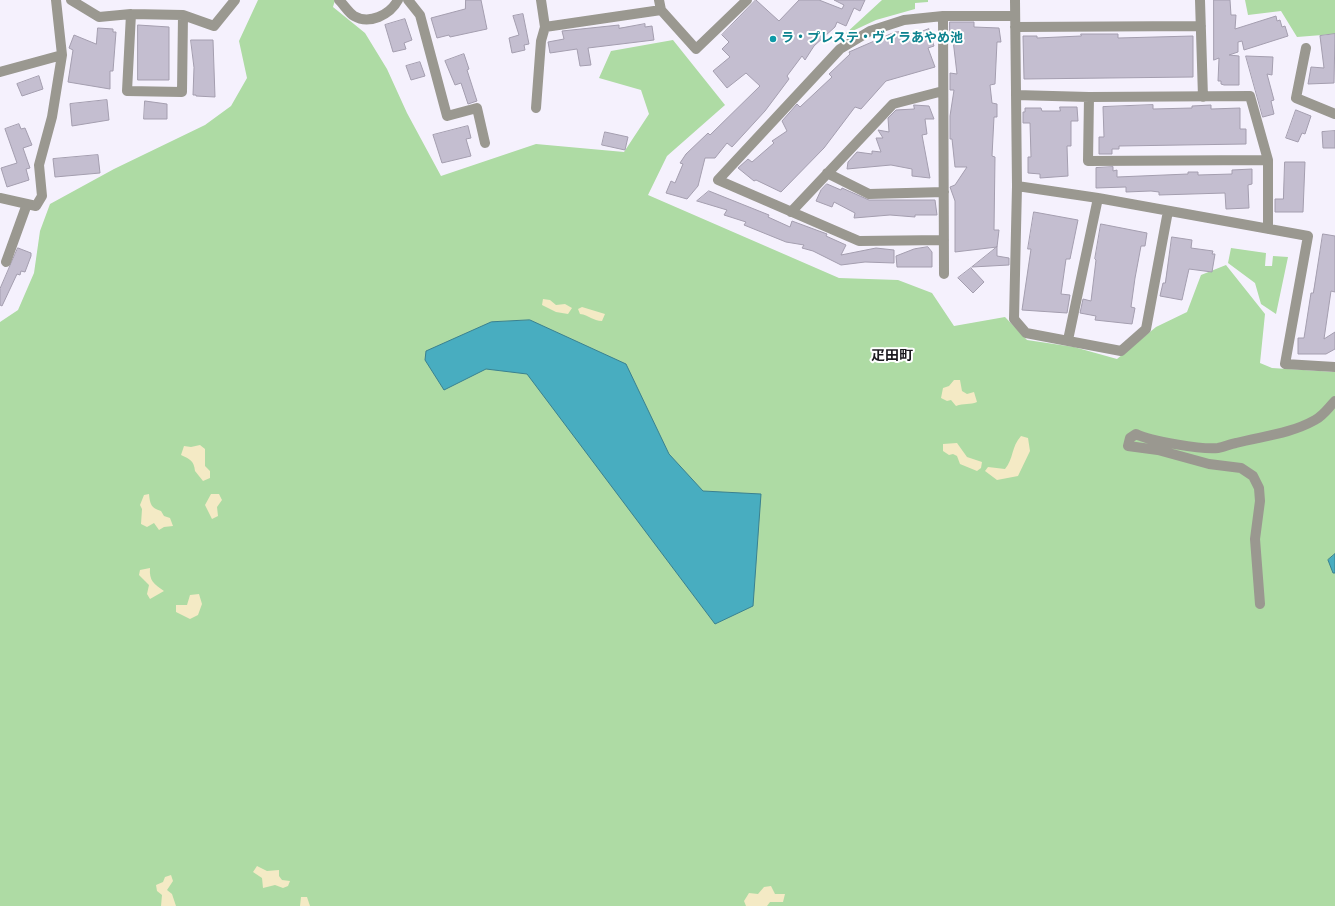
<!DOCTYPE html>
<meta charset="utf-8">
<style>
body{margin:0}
canvas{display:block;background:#f5f1fd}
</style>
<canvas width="1335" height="906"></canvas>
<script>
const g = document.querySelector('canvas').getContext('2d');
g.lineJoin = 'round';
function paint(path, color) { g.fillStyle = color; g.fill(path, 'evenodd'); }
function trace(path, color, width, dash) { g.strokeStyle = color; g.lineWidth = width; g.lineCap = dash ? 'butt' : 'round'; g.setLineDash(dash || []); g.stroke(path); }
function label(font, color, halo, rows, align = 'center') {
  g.font = font + ' Spectral,"Noto Sans JP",serif'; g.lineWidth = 4; g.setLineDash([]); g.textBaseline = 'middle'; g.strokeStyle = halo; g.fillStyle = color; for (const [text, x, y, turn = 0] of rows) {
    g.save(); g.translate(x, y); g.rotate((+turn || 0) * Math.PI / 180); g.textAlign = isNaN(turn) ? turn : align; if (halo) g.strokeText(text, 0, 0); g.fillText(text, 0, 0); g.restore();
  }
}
const green = new Path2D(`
 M258 0H335L333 7 365 33 387 69 407 113 441 176 536 144 624 152 649 114 641 90 599 78 611 51 673 40 725 105 667 156 648 195 839 278 898 280 932 293 954 326 1005 317 1027 340 1074 347 1117 359 1156 327 1187 312 1201 275 1226 265 1265 314 1260 363 1272 368 1335 372V906H0V322L18 310 34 273 40 231 50 204 114 169 205 125 231 106 247 78 239 41Z
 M882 0H928V2L915 3V9L876 20 844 35Z
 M1245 0H1335V34L1297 37 1281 11 1248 15Z
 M1231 248 1266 253 1265 266H1272L1273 256 1288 257 1276 314 1261 304 1255 283 1228 263Z`);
const sand = new Path2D(`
 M543 299 550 300 556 305 565 304 572 308 568 314 556 312 542 305Z
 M582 307 605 314 602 321C593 321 589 315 580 314L578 309Z
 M954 380H960L962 391 967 394 974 392 977 402C970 405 964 403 956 406L951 400 947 401 941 398 943 388 949 386Z
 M1021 436 1028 438 1030 451 1018 476 997 480 985 471 988 467 1005 469C1014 458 1011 447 1021 436Z
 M957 443 967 457 982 462 981 468 977 471 960 464 957 456 953 454 949 455 943 451V444Z
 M200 445 205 449V466L210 471V478L203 481 195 471C194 461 190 459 181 455L184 446 191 447Z
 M149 494C150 504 151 508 161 511L164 516 170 518 173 526 164 527 159 530 154 523 147 527 141 524 142 509 140 505 144 495Z
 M211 494H219L222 500 217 507 218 516 212 519 205 505Z
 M150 568C149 581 154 584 164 591L150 599 147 594 149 585 139 575 140 570Z
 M199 594 202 604 198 615 190 619 176 612V605H187L190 595Z
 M257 866 267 871 279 870V876L282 880 290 881 288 886 283 888 275 885 263 888 262 878 253 872Z
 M171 875 173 881 167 890 172 894 176 906H161L162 895 157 891 156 885 163 882 165 877Z
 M771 886 775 894H785L783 902H770L767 906H746L744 901 749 893 758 894 764 887Z
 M301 897H307L310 906H300Z`);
const water = new Path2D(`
 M530 320 626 364 669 454 703 491 761 494 753 606 715 624 527 374 486 369 444 390 425 360 426 351 491 322Z
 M1335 554V573H1333L1328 560Z`);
const building = new Path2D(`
 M466 0H481L487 29 450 37 449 35 437 38 431 18 465 9Z
 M756 0 779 21 799 0H819L842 9 844 5 834 0H865L860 11 854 8 846 26 837 22 835 27 814 46 805 60 802 56 787 76 789 79 765 111 732 147 727 143 715 158H705L698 186 687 199 666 193 671 181 675 183 683 164 680 163 686 154 708 133 710 135 760 86 746 73 727 88 713 71 730 57 722 49 729 42 722 35Z
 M1214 0H1230L1231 15H1236L1235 29 1276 16 1277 21 1280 20 1282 27 1285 26 1288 36 1244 50 1242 41 1238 42V52L1229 55 1239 56V85H1224L1221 84V81H1218L1219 58 1214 60Z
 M523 14 529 44 524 45 525 50 512 53 509 38 519 35 513 16Z
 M405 19 412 40 404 43 406 49 393 52 385 25Z
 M950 22H974V27L999 28 1001 42H997L995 84 990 85 992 103 997 104V117H994L992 156 995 157 994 230H999L997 247 955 252V201L950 187 955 185 967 167H955L952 139H950V116L954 90H950V73L957 74 953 40 950 41Z
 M645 24V27L652 26 654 40 588 48 591 65 580 66 577 49 550 53 548 42 564 39 562 31 619 25V28Z
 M138 25 169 27V80H138Z
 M98 28 113 29V32H116L113 71H110V89L68 82 73 50 69 48 74 35 96 44Z
 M929 29 934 46 928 48 935 67 886 81 861 109 855 107 824 148 781 192 756 180 754 181 738 168 748 159 752 162 774 143 772 141 787 131 782 121 797 104 800 107 832 77 829 74 850 54 849 52 895 32 909 31 911 35Z
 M1081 34H1118V38L1193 36V77L1024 79 1023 36H1037V38L1081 36Z
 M1335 34 1334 83 1308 84 1311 67 1324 68 1320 36Z
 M191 40H213L215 97 196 96V95H193L194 68Z
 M464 54 469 69 467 70 477 101 468 104 461 83 455 85 445 61Z
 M1246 56 1273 57 1272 75 1267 74 1274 100 1271 101 1274 114 1263 117Z
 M420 62 425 76 411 80 406 66Z
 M39 76 43 89 22 96 17 84Z
 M107 100 109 120 72 126 70 104Z
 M145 101 167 104V119H144Z
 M914 105 929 106 934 119H925L927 134 922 135 930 178 912 176V169L891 165 847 169 848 162 857 152 872 154V151L881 152 876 138H883L878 130 889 132 888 118 896 110 914 109Z
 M1153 105V109L1192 108V106L1211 105V109L1240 108V129H1246V144L1119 146V149H1112V154H1099V137H1104L1103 107Z
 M1060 107H1077L1078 121H1071V146H1067L1068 176 1040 178V174L1028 173V157H1031L1030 123H1023V112H1025V108H1041L1042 111H1060Z
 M1296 110 1311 116 1305 134 1302 133 1298 142 1286 138Z
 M19 124 21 129 25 128 32 145 23 148 30 168 26 169 29 180 7 187 1 168 17 163 5 129Z
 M468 126 471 138 466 139 471 156 442 163 433 135Z
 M1335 131V148H1323L1322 132Z
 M605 132 628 137 625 150 602 145Z
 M98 155 100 173 55 177 53 159Z
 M1285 162H1305L1303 212H1275V199H1283Z
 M1113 167V171L1117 170V177L1188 174V172H1198V175L1232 174V170L1252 169V184L1248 185 1249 208 1226 209 1225 193 1159 195V192L1151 191 1126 192V187L1096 188V168Z
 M827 184 841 190 842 188 869 200H935L937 215H915V217L890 215 854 218 855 213 834 202 832 207 816 201 821 190Z
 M709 191 769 215 768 217 790 227 792 221 827 234 826 236 846 245 841 255 876 248 894 250V263L865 262 841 265 813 251 802 248 804 245 786 242 744 225 746 222 724 215 727 210 697 201Z
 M1034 212 1078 220 1070 259H1066L1061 294 1070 295 1067 313 1022 310 1031 249H1028Z
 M1101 224 1147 233 1145 246H1141L1135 278 1131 307 1135 308 1132 324 1095 320 1096 316 1080 313 1083 299 1091 301 1096 260 1095 259Z
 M1323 234 1335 236V292L1331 291 1324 339 1335 332V349L1326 354H1298V338H1304L1311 293H1313Z
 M1172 237 1192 240 1191 248 1213 251 1212 254H1215L1212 272 1189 269 1182 300 1160 296 1163 283H1165Z
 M928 247 932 252V267H897L896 256 914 249Z
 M997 247V256L1009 258V265L972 267Z
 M18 248 31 253V256L25 272 21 271 20 275 17 274 2 306 0 305V289Z
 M971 268 984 282 973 293 958 278Z`);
const minor = new Path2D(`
 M71 0 99 17 131 14 183 15 214 26 235 0
 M339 0C344 5 349 13 354 16 369 25 390 15 398 0
 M408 0 420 15 447 116 477 108 485 143
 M659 0 661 10 696 49 747 0
 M1015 0 1017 186 1014 319 1026 333 1121 351 1146 329 1168 211
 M1200 0 1203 97
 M131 14 127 91 182 92 183 15
 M943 16 944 274
 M545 27 661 10
 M1015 27 1201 26
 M1306 48 1296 98 1335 114
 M0 72 62 55
 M1016 95 1089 97 1250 96 1268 160V229
 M1089 97 1088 161 1268 160
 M536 108 541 41 545 27 541 0
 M827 173 869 194 944 192
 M1017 186 1098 198 1308 236 1285 364 1335 367
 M0 198 36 206 42 196 39 165 52 117 62 55 56 0
 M791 212 893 104 943 91
 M944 240 859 241 718 180 840 49 870 31 904 20 943 16H1015
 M6 262 27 204
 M1068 340 1098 198
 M1260 604 1255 539 1260 501 1259 488 1253 476 1241 468 1209 464 1158 450 1128 446 1130 438 1136 434C1150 441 1203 450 1218 448 1224 447 1230 444 1236 443 1263 436 1290 434 1315 420 1324 415 1328 408 1335 401`);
const markers = [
 [773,39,4,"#0f9aa8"]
];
const cultureNames = [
 ["ラ・プレステ・ヴィラあやめ池",781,39]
];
const neighbourhoodNames = [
 ["疋田町",892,357]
];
paint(green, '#aedba4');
paint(sand, '#f4eac5');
paint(water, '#48adc0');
trace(water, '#3a8190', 1);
paint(building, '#c4bed0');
trace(building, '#a49eaf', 1);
trace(minor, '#9a9890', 10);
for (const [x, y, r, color] of markers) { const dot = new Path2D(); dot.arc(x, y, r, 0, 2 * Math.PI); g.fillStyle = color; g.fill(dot); trace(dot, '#fff', 1.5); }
label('bold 13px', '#0d838f', '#fff', cultureNames, 'left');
label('bold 14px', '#1b191f', '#fff', neighbourhoodNames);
</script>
